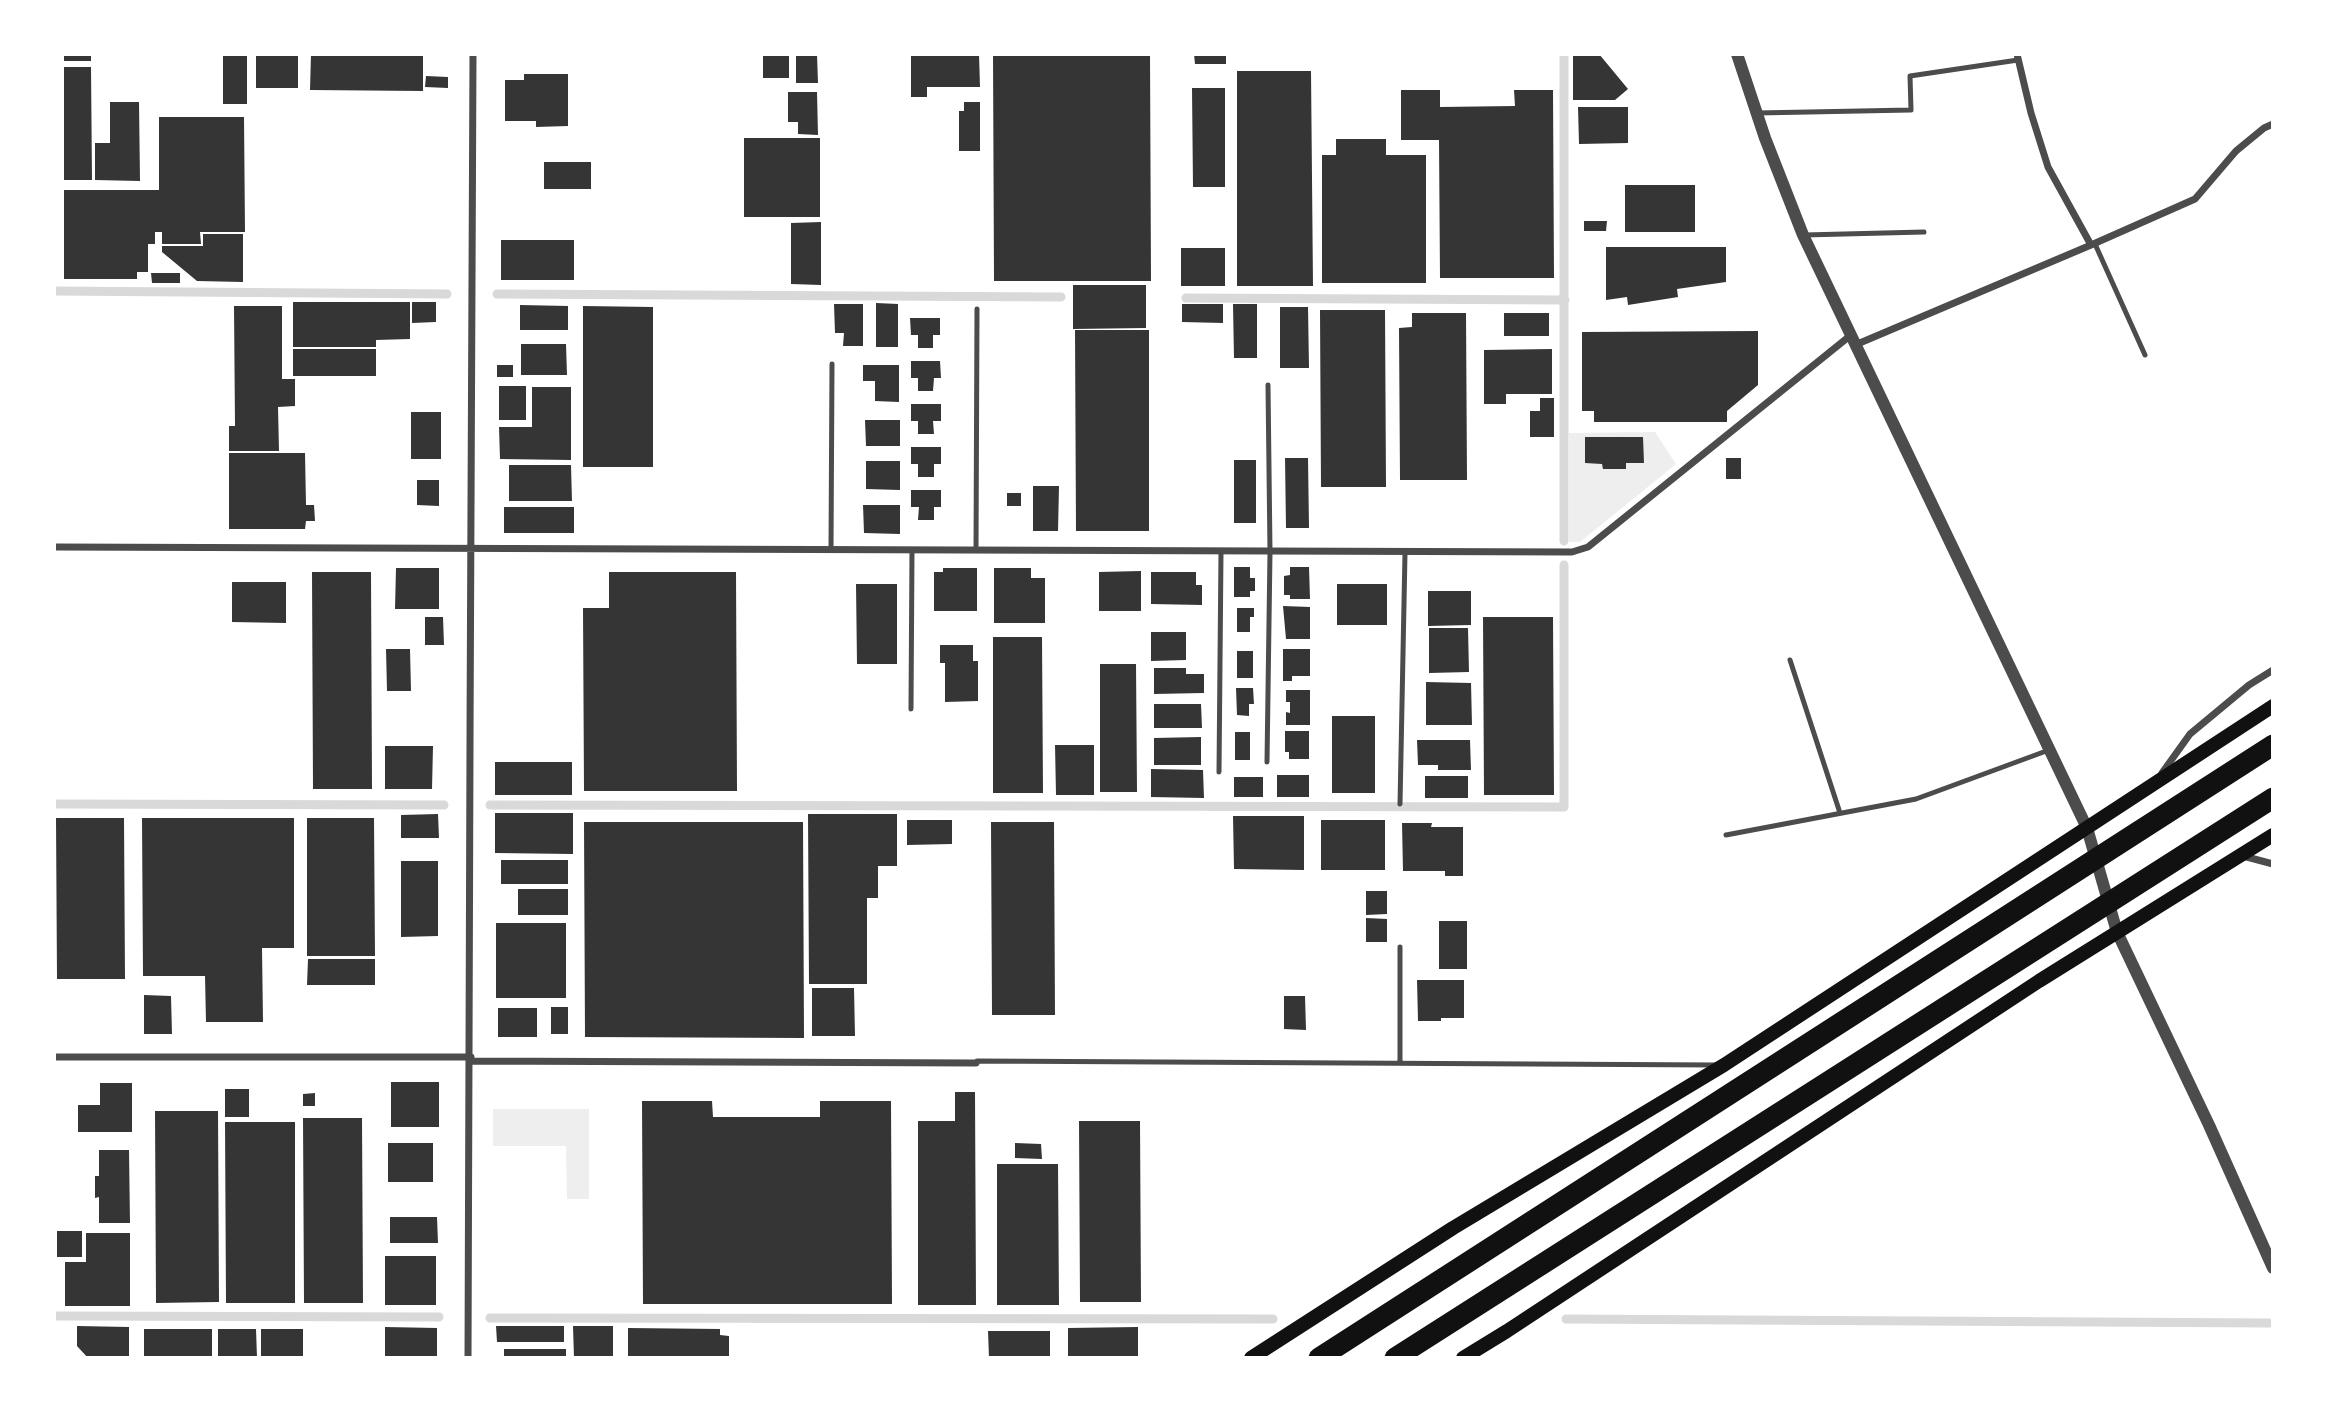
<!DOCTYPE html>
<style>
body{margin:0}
#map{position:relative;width:2327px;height:1412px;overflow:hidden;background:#fff;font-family:Lora,serif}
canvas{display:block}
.frame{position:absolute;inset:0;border:56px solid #fff;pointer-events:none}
</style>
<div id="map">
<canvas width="2327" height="1412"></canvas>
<div class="frame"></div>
</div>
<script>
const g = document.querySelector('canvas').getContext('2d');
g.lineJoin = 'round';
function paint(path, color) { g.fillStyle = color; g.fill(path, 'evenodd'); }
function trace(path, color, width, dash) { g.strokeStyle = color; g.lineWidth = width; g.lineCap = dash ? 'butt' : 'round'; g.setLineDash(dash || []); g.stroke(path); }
const green = new Path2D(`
 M1655 432 1676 464 1580 542H1569V433Z
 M493 1109H589V1199H567L566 1146H493Z`);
const stream = new Path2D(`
 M1564 54V541
 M54 291 447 294
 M497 294 1061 297
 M1186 298 1565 300
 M54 804 444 805
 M490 805 1564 807V565
 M54 1316 439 1317
 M490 1318 1273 1319
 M1566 1319 2269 1323`);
const building = new Path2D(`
 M64 54H91V61H64Z
 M223 54H247V104H223Z
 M256 54H298V88H256Z
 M311 54H423V91L310 90Z
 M763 54H789V78H763Z
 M796 54H817L818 83H796Z
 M911 54H979L980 87H927V97H911Z
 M993 54H1150L1151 281H994Z
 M1194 54H1226V64H1195Z
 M1573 54H1599L1628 89 1615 100H1573Z
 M64 67H91L92 180H64Z
 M1237 71H1311L1313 286H1237Z
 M524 74H568V126L536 127V121H505V80H524Z
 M426 76 448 77V88L425 87Z
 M1192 88H1225V187H1193Z
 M1401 90H1440V107L1515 106 1514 90H1553L1554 278H1440L1439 140H1401Z
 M788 92H817L818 135 798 134V122H788Z
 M110 102H139L140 181 95 180V143H110Z
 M964 102H980V151H959V111H964Z
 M1578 107H1628V143L1579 144Z
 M159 117H244L245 232H200L201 244H162V232H155V244H148V272H137V279H64V190H159Z
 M744 138H820V217H744Z
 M1336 139H1386V155H1426V283H1322V155H1336Z
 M544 162H591V189H544Z
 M1625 185H1695V232H1625Z
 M1584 221H1607L1606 231H1584Z
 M821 222V285L791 284V223Z
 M203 234H243V282L197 281 162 252V246H203Z
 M501 240H574V280H501Z
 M1606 247H1726V282L1677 289 1678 297 1628 305 1627 297 1606 300Z
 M1181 248H1225V286H1181Z
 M151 273H180V283H152Z
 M1073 285H1146V328L1073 329Z
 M293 302H410V339L376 340V347H293Z
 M412 302H436V322L412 323Z
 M876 303 898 304V347H876Z
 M834 304H863V346H843L844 333H835Z
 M1182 304H1223V323L1182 322Z
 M1233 304H1257V358H1234Z
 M520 305 568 306V330H520Z
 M234 306H282V379H295V406L278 407 279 451H229V426H235Z
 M583 306 653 307V467H583Z
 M1280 307H1308L1309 368H1280Z
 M1320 310H1385L1386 487H1321Z
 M1412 313H1466L1467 480H1400L1399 328 1412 327Z
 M1504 313H1549V336H1504Z
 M910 318H940V335H933V348H918V335H911Z
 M1075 330H1149V531H1076Z
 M1758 331V385L1727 411V422H1594V411H1582V332Z
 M521 344H566L567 375H521Z
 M293 349H376V376H293Z
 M1552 349V394H1506V404H1484V350Z
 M911 361H940L941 378H934L933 391H918V378H911Z
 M497 365H513V377H497Z
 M863 365H899V402L875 401V381H863Z
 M499 386H526V420H499Z
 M532 387H571V460L500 459 499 427H532Z
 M1540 398H1554V437H1530V411H1540Z
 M911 404H941V421H933L934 434H918V421H911Z
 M411 412H441V459H411Z
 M865 420H900V446H866Z
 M1585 437H1643L1644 463H1626V469H1603L1602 464 1585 463Z
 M911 447H941V464H934V477H918V464H911Z
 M229 453H305L306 505H314L315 521H306L305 529H229Z
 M1285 458H1308L1309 528H1286Z
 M1726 458H1741V479H1726Z
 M1234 460H1256V523H1234Z
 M866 461H900V490L866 489Z
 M509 465H571L572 501H509Z
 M417 480H439V506L417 505Z
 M1033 486H1059L1058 531H1033Z
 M911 490H941V507H934V520H918L919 507H911Z
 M1007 493H1021V506H1007Z
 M863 505H900V534L864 533Z
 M504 507H574V533H504Z
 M1234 567H1250V578H1255V591H1250V597H1234Z
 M1290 567H1309L1310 599H1290V595H1284V576L1290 575Z
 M396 568H439V609H395Z
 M943 568H977V611H934V572H943Z
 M994 568H1031V578H1045V623H994Z
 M1141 571V611H1099V572Z
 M312 572H371L372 789H313Z
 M609 572H736L737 791H584L583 608H609Z
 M1151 572H1196V585H1202V605L1151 604Z
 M232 582H286V623L232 622Z
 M856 584H897V664H857Z
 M1337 584H1387V625H1337Z
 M1428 591H1471V625L1428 626Z
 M1283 606 1310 607V639H1286Z
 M1237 608H1254V617H1250V632H1237Z
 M425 617H443L444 645H425Z
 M1483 617H1553L1554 795H1484Z
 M1429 628H1468L1469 672 1429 673Z
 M1151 632H1186V660L1151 661Z
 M993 637H1042L1043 793H993Z
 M940 645H973V661H978V701L945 702V663H940Z
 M386 649H410L411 691H387Z
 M1283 649H1310V676H1292V681H1283Z
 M1237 651H1253V678H1237Z
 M1100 664H1136L1137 792H1100Z
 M1154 668H1186V674H1204V693L1154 694Z
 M1426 682 1471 683 1472 725H1426Z
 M1236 688H1253L1254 704H1249V716L1237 715Z
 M1286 690H1310V725H1286V712L1290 713V702H1286Z
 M1154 704H1201L1202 728H1154Z
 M1332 716H1375V793H1332Z
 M1285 731H1309V759H1289V752H1285Z
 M1235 732H1250V760H1235Z
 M1201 737V765H1154V738Z
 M1417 740H1470L1471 770H1438V765H1418Z
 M1055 745H1094V795H1056Z
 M385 746H433L432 789H385Z
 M495 762H572V795H495Z
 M1151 769 1203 770 1204 798 1151 797Z
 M1277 775H1309V797H1277Z
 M1425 776H1468V798H1425Z
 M1234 777H1263V797H1234Z
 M495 813H573V854L495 853Z
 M438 814 439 838H401V815Z
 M808 814H897V866H878V898H867V984H809Z
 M1233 816H1304V870L1234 869Z
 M56 818H124L125 979H57Z
 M142 818H294V948H262L263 1022H206L205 976H143Z
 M307 818H374L375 956H307Z
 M907 820H952V844L907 845Z
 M1321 820H1385V870H1321Z
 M584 822H803L804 1038 585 1037Z
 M991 822H1054L1055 1015H992Z
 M1402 823H1432L1431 827H1463V876H1445V871H1403Z
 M501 860H568V884H501Z
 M401 861H438V936L401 937Z
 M518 889H568V915H518Z
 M1366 891H1387V914L1366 915Z
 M1366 918 1387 919V942H1366Z
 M1439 921H1467V969H1439Z
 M496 923H566V998H496Z
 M308 959H375V985H307Z
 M1417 980H1464V1018H1441V1021H1418Z
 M812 988H854L855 1036H812Z
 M144 995 171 996 172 1034H144Z
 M1284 996H1305L1306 1030 1284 1029Z
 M551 1007H568V1034H551Z
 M498 1008H537V1037H498Z
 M391 1082H439V1127H391Z
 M100 1083H132V1132H78V1105H100Z
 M225 1089H249V1117H225Z
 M955 1092H975L976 1305H918V1121H955Z
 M315 1093V1106H303V1094Z
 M642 1101H712L713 1117H820V1101H891L892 1304H643Z
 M155 1111H218L219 1302 156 1303Z
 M303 1118H362L363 1303H304Z
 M1079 1121H1140L1141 1302H1080Z
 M225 1122H295V1303H226Z
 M388 1143H433V1182H388Z
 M1015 1143 1041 1144 1042 1159 1015 1158Z
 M99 1150H129L130 1223H99V1197L95 1198V1176H99Z
 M997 1164H1058L1059 1305H997Z
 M390 1217H437L438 1243H390Z
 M57 1231H82V1257H57Z
 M86 1233H130V1306H65V1262H86Z
 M385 1256H436V1305H385Z
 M77 1326 129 1327V1358H88L77 1346Z
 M496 1326H564V1342H497Z
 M573 1326H613V1358H574Z
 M385 1327 437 1328V1358H385Z
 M1138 1327V1358H1068V1328Z
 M628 1328 720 1329V1335L729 1336V1358H628Z
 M144 1329H212V1358H144Z
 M218 1329H256L257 1358H218Z
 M261 1329H303V1358H261Z
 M988 1331H1050V1358H989Z
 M504 1349H566V1358H504Z`);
const service = new Path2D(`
 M1757 113 1911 110 1910 76 2018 60
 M1804 235 1924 232
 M2095 244 2145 355
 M831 549 832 364
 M976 550 977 309
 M1790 660 1840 813
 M911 709 912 550
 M1267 762 1270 552 1268 385
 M1219 772 1221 552
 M1400 804 1405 553
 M1726 835 1916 799 2049 750
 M1400 947V1063
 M976 1063 977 1061 1717 1065`);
const minor = new Path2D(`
 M2017 54 2031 113 2048 167 2091 245
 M1855 345 2091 245 2195 199 2236 151 2264 128 2273 124
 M54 547 1572 552 1588 547 1851 335
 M2162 773 2190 734 2249 685 2273 670
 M2243 856 2273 864
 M54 1057H471
 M470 1061 976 1063
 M468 1358C470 923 470 489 473 54`);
const tertiary = new Path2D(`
 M1737 54 1765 138 1803 235 2087 828 2117 932 2209 1125 2273 1268`);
const secondary = new Path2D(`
 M1251 1358 1453 1228 1724 1065 2273 706
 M1463 1358 1507 1331 2039 981 2273 835`);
const motorway = new Path2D(`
 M1319 1358 2273 745
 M1395 1358 2273 798`);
paint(green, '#eee');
trace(stream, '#d9d9d9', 9);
paint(building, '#353535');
trace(service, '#4c4c4c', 5);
trace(minor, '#4c4c4c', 7);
trace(tertiary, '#4c4c4c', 12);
trace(secondary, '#111', 14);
trace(motorway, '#111', 21);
</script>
